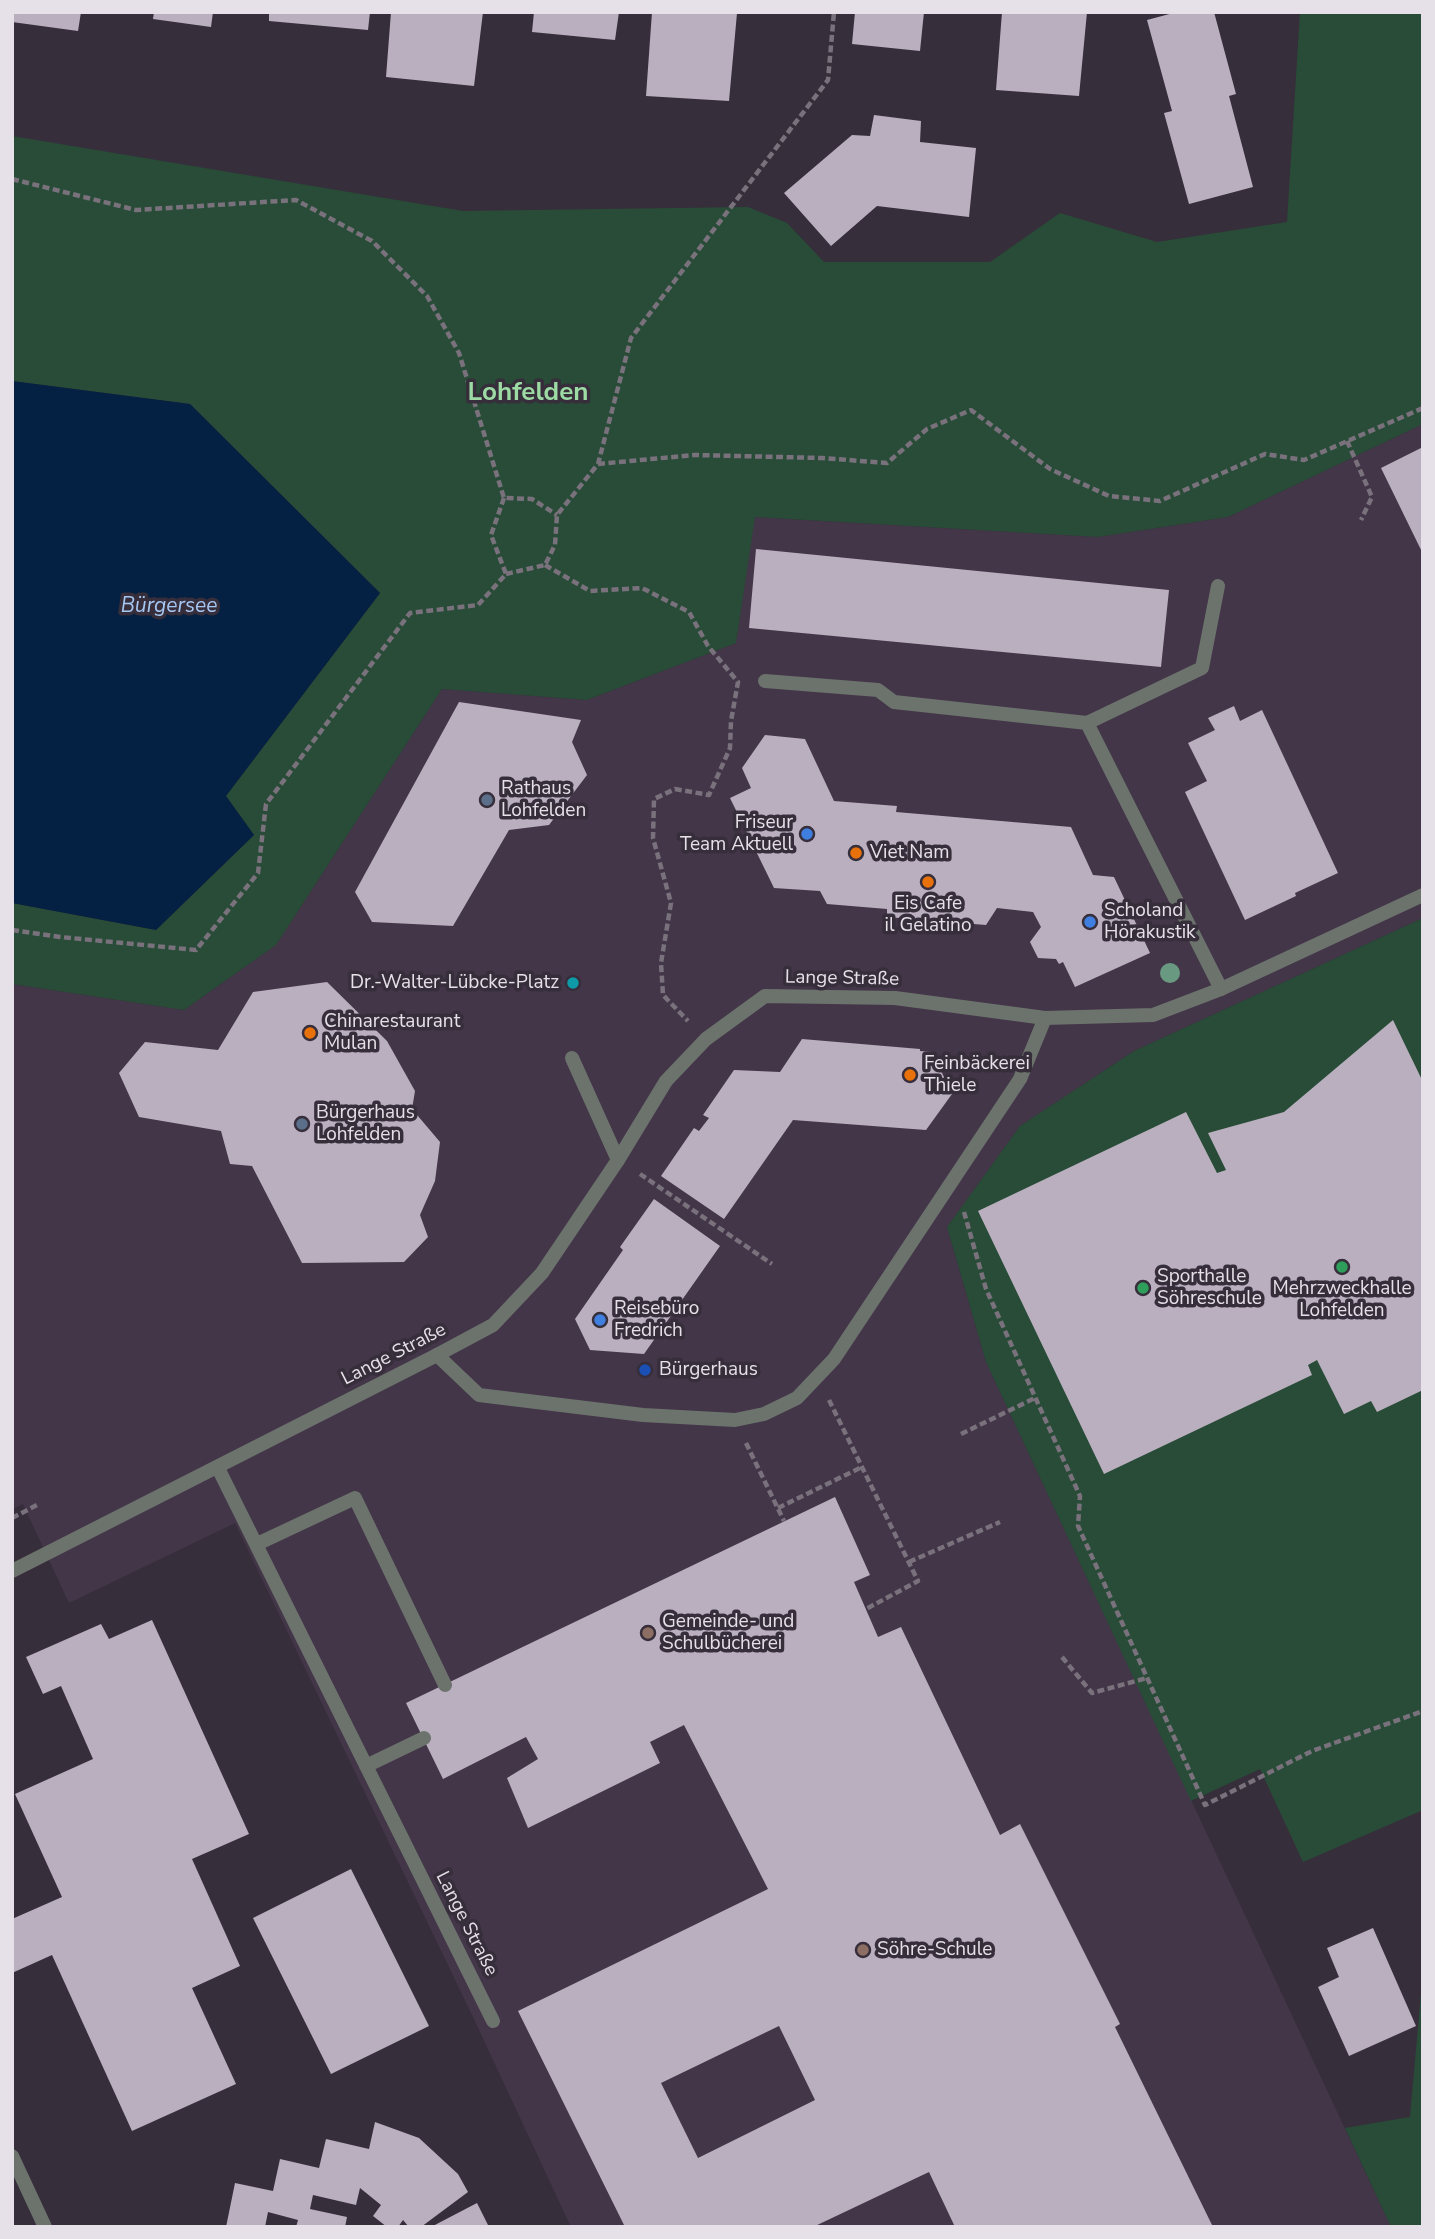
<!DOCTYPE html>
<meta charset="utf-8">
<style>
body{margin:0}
#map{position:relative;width:1435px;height:2239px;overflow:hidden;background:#372e3b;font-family:"Nunito Sans",sans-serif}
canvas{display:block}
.frame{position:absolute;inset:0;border:14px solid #e6e0e8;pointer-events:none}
</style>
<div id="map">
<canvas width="1435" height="2239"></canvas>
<div class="frame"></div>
</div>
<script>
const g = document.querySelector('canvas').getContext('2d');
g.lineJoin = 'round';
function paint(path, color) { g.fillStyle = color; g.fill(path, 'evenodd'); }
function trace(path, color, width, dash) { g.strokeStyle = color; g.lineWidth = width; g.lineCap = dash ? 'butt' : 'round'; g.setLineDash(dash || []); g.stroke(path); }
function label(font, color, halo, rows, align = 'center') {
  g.font = font + ' "Nunito Sans",sans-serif'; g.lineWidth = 7; g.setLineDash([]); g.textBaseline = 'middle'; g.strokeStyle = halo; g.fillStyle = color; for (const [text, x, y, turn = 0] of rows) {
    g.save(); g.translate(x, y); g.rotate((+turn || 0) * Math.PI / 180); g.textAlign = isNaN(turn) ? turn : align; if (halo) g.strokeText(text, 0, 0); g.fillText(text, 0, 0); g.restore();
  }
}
const built = new Path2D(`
 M1423 424V918L1134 1051 1020 1126 947 1227 986 1362 1391 2227H571L473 2017 235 1523 69 1603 23 1504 12 1509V984L184 1010 276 945 442 689 587 700 736 643 754 517 1098 537 1228 517Z`);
const green = new Path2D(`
 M1300 12H1423V424L1228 517 1098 537 755 517 736 643 587 700 442 689 276 945 184 1010 12 984V903L156 930 254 835 226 796 380 593 190 404 12 381V136L463 211 748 207 787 223 824 262H990L1060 213 1157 242 1287 222Z
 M1423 918V1810L1303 1862 1260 1769 1191 1801 986 1362 947 1227 1020 1126 1134 1051Z
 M1423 1971V2227H1391L1345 2128 1410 2117Z`);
const water = new Path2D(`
 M12 381 190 404 380 593 226 796 254 835 156 930 12 903Z`);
const building = new Path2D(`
 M12 12H81L78 31 12 22Z
 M154 12H213L211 27 153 19Z
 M269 12H370L368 30 269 21Z
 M391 12H483L474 86 386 77Z
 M534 12H619L615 40 532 32Z
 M652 12 737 13 729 101 646 96Z
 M855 12H924L920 51 852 44Z
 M1002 12H1087L1079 96 996 90Z
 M1177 12H1214L1236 94 1229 96 1253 187 1189 204 1164 113 1172 111 1147 20Z
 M874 115 921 121 920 142 976 148 969 217 877 206 831 246 784 193 852 135 870 136Z
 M1423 447V554L1381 468Z
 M756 549 1169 590 1161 667 749 628Z
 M459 702 581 720 572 742 587 775 549 825 509 830 453 926 372 922 355 892Z
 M1234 706 1240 721 1262 710 1338 873 1295 893 1296 896 1245 920 1185 792 1207 781 1188 743 1215 730 1208 718Z
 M765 735 805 739 834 801 897 806 896 812 1071 827 1093 875 1114 877 1150 953 1075 987 1063 962 1059 964 1056 959 1038 958 1030 942 1041 927 1033 912 997 908 986 925 887 917V909L827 904 820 891 774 888 730 798 751 788 742 768Z
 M327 982 387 1041 415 1091 412 1109 440 1142 435 1181 420 1215 428 1237 404 1262 302 1263 252 1166 230 1164 221 1131 139 1117 119 1073 145 1042 218 1050 253 992Z
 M1393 1020 1423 1082V1390L1377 1412 1371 1401 1344 1414 1317 1360 1308 1365 1312 1375 1104 1474 978 1211 1186 1112 1217 1173 1226 1170 1208 1133 1284 1112Z
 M802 1039 920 1049V1051L932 1052 952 1094 926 1130 793 1120 724 1219 661 1176 694 1128 699 1131 709 1118 703 1115 734 1070 780 1072Z
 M654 1199 720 1246 644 1354 590 1350 575 1319 623 1250 620 1247Z
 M835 1497 870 1575 854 1582 878 1637 901 1627 1000 1835 1020 1824 1120 2024 1115 2027 1213 2227H955L929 2172 813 2227H625L518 2011 768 1889 684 1725 650 1742 660 1763 528 1828 507 1778 538 1759 526 1737 443 1779 406 1703ZM779 2026 815 2100 698 2158 661 2083Z
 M152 1620 249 1834 192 1859 240 1966 192 1988 236 2084 132 2131 52 1955 12 1973V1919L62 1897 15 1794 93 1759 61 1686 43 1694 26 1657 101 1624 109 1639Z
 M351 1869 429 2026 331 2074 253 1918Z
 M1373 1928 1416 2026 1349 2056 1318 1987 1339 1977 1327 1948Z
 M375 2122 419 2138 458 2174 468 2192 421 2227H409L403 2220 398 2227H387L373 2216 381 2205 360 2188 356 2205 313 2195 310 2209 347 2217 345 2227H296L298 2220 268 2212 265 2227H226L235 2183 273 2191 280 2159 319 2168 326 2139 369 2149Z
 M477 2203 489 2227H431Z`);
const path = new Path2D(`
 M12 179 136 210 296 200 372 241 427 296 459 353 504 498 532 499 557 515
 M1347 441 1372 497 1361 520
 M598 464 694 455 822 458 887 463 927 429 971 410 1050 469 1109 496 1160 501 1265 454 1304 460 1423 408
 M545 565 590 591 642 588 689 612 708 646 738 682 731 721 730 748 709 795 675 789 654 799 653 838 671 903 661 963 663 995 688 1021
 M506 574 545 565 555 545 557 515 598 464 631 338 828 80 834 12
 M12 930 60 937 196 950 258 873 266 804 410 613 478 605 506 574 491 535 504 498
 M640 1174 772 1264
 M964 1212 986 1289 1080 1496 1078 1526 1205 1805 1312 1751 1423 1711
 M829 1400 918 1581 866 1609
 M961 1434 1035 1398
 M746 1443 784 1521
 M778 1508 862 1467
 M12 1518 37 1505
 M909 1562 1000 1522
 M1062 1657 1092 1693 1147 1678`);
const service = new Path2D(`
 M765 681 878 690 894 702 1087 723 1221 989
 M1087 723 1202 668 1218 586
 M572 1058 618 1160
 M437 1355 479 1395 643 1415 735 1420 764 1414 797 1398 834 1359 1020 1079 1045 1018
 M218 1468 493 2021
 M257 1544 355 1498 445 1685
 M366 1766 424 1738`);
const minor = new Path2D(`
 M12 1571 437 1355 493 1325 542 1273 618 1160 666 1081 706 1039 765 996 895 998 1045 1018 1153 1015 1221 989 1423 895
 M12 2156 45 2227`);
const trees = [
 [1170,973]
];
const markers = [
 [487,800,7,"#5c6f8a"],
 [807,834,7,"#3f7fe0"],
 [856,853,7,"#e8710a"],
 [928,882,7,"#e8710a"],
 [1090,922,7,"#3f7fe0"],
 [573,983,7,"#0f9aa8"],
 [310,1033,7,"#e8710a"],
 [910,1075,7,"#e8710a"],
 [302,1124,7,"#5c6f8a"],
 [1342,1267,7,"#2e9e5b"],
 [1143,1288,7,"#2e9e5b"],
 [600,1320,7,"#3f7fe0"],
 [645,1370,7,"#1a4fb4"],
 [648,1633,7,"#8d6e63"],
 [863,1950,7,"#8d6e63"]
];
const poiNames = [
 ["Rathaus",501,789],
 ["Lohfelden",501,811],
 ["Friseur",793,823,"right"],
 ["Team Aktuell",793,845,"right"],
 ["Viet Nam",870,853],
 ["Eis Cafe",928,904,"center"],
 ["il Gelatino",928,926,"center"],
 ["Scholand",1104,911],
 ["Hörakustik",1104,933],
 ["Dr.-Walter-Lübcke-Platz",559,983,"right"],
 ["Chinarestaurant",324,1022],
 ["Mulan",324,1044],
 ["Feinbäckerei",924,1064],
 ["Thiele",924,1086],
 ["Bürgerhaus",316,1113],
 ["Lohfelden",316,1135],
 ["Sporthalle",1157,1277],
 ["Söhreschule",1157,1299],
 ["Mehrzweckhalle",1342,1289,"center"],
 ["Lohfelden",1342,1311,"center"],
 ["Reisebüro",614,1309],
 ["Fredrich",614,1331],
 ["Bürgerhaus",659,1370],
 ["Gemeinde- und",662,1622],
 ["Schulbücherei",662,1644],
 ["Söhre-Schule",877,1950]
];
const streetNames = [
 ["Lange Straße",842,979,1],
 ["Lange Straße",394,1355,-27],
 ["Lange Straße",466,1924,63]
];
const waterNames = [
 ["Bürgersee",169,607]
];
const districtNames = [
 ["Lohfelden",528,394]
];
paint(built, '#433648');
paint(green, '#284c37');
paint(water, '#042042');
paint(building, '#baafbf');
trace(path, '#79717c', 4.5, [7, 3.5]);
trace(service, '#6c736d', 14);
trace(minor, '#6c736d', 14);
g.fillStyle = '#699a81';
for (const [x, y] of trees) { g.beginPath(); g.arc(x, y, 10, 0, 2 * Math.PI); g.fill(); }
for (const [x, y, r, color] of markers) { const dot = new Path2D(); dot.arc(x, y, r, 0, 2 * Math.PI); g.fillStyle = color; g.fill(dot); trace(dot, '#372e3b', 2.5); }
label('19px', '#e6e0e8', '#372e3b', poiNames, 'left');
label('19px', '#e6e0e8', '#372e3b', streetNames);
label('italic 21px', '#a5c7f3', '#372e3b', waterNames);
label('bold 26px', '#9cdba3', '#372e3b', districtNames);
</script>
